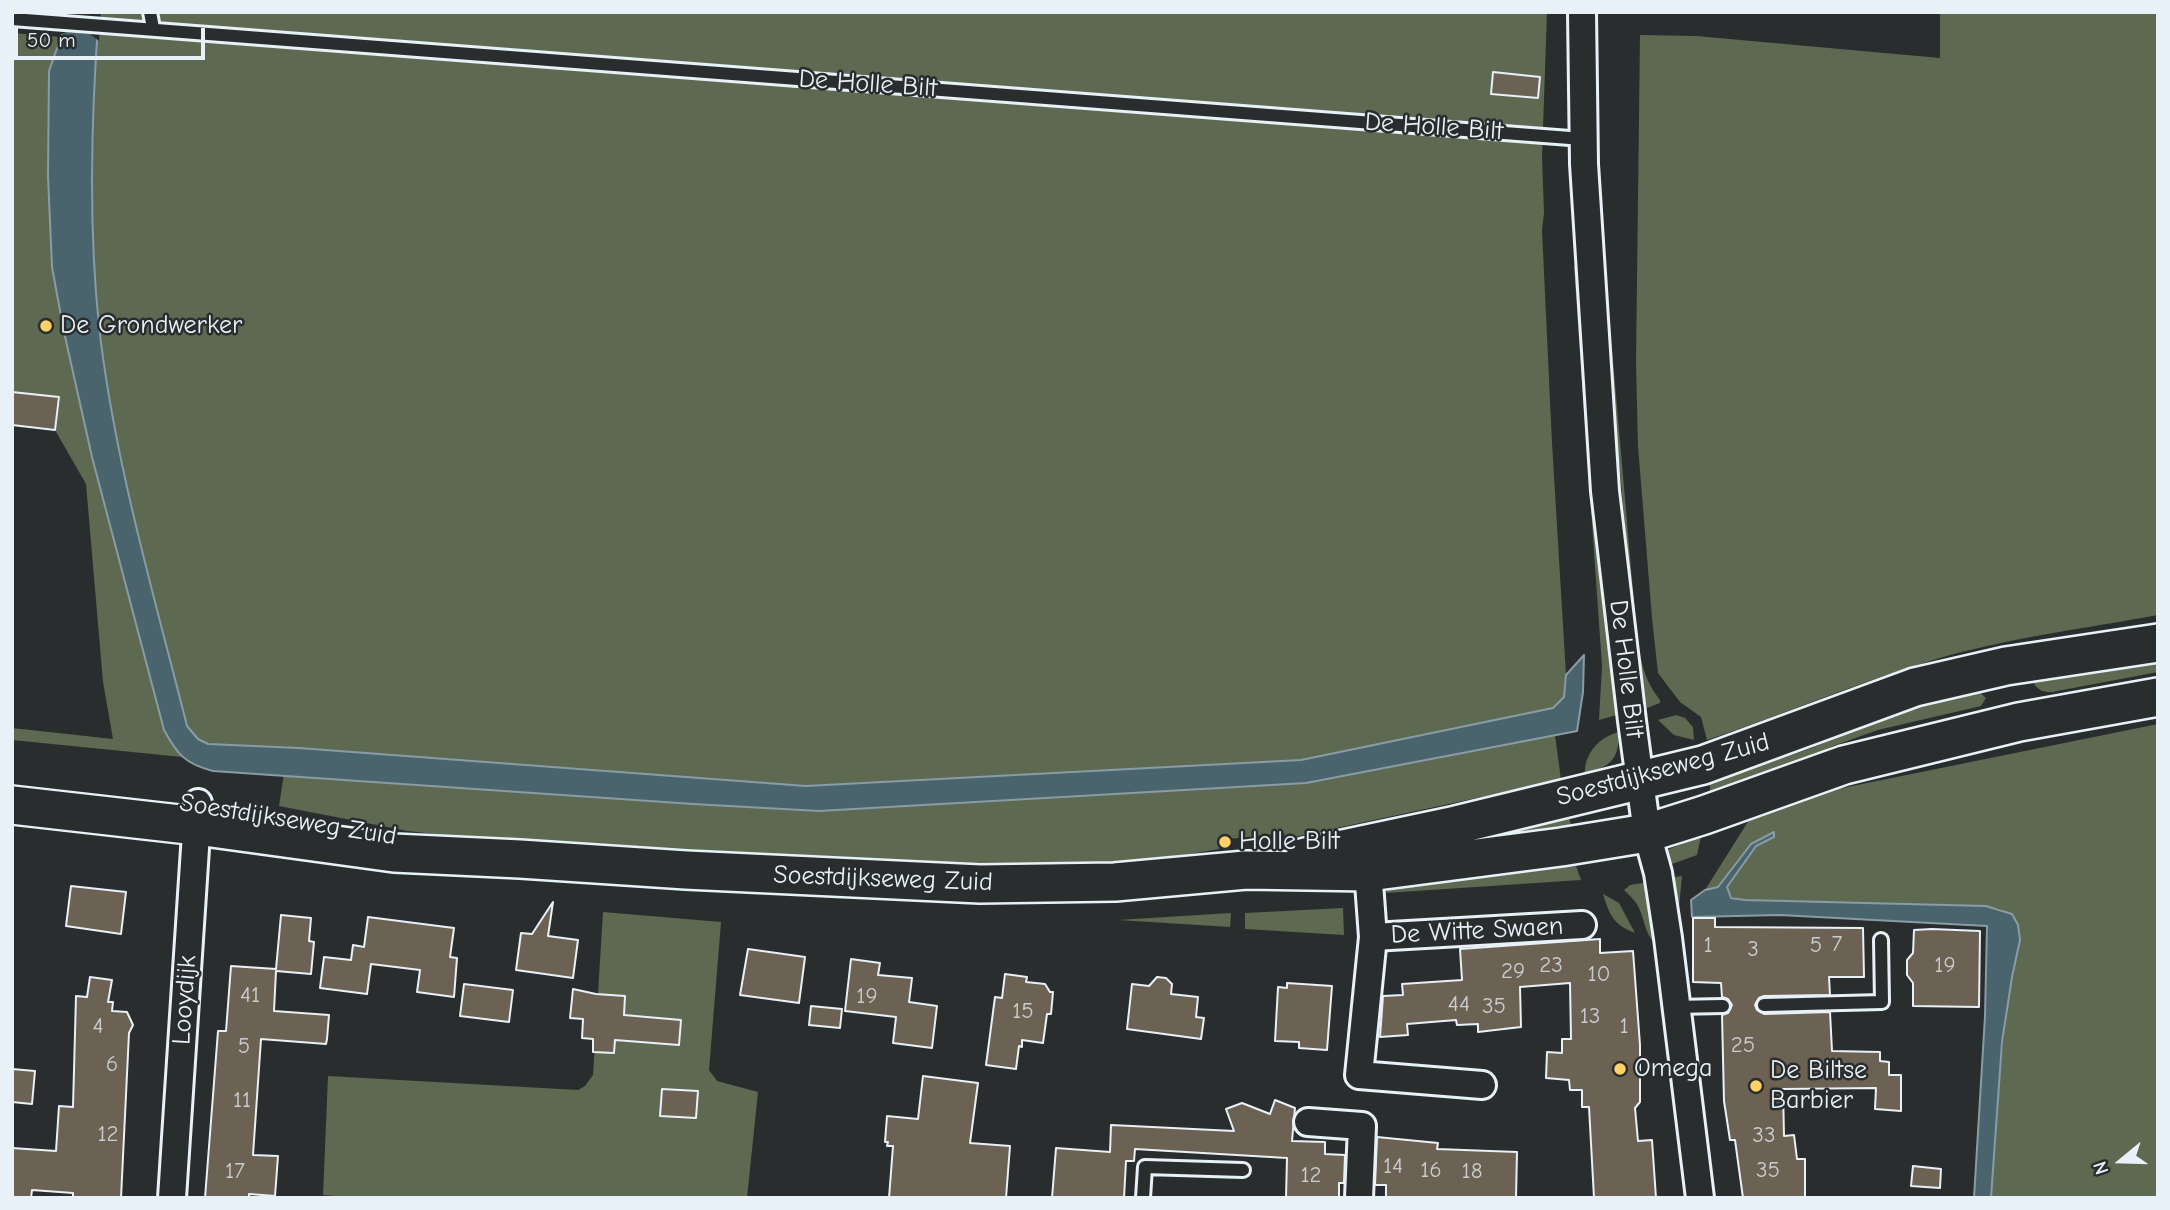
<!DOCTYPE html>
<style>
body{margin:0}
#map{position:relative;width:2170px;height:1210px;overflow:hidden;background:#2a2d2e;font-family:"Comic Neue",sans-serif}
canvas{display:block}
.frame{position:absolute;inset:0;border:14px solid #e8f1f8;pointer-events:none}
.north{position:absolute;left:2086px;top:1126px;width:70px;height:70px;-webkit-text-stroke:5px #2a2d2e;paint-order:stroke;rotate:251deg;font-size:19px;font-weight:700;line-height:28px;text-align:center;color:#e8f1f8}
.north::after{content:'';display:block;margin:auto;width:24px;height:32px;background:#e8f1f8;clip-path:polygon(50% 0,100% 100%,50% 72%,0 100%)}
.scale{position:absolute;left:14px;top:28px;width:191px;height:32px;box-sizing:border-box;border:4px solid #e8f1f8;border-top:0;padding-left:9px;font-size:21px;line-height:24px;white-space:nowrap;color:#e8f1f8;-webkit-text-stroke:5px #2a2d2e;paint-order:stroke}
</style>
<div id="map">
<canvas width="2170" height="1210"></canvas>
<div class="frame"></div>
<div class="north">N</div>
<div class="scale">50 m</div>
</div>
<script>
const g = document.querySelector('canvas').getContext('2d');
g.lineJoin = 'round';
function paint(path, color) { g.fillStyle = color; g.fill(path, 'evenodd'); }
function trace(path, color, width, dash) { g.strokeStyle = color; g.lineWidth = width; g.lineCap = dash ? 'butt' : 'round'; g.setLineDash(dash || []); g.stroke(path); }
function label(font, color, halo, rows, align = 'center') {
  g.font = font + ' "Comic Neue",sans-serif'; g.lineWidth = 5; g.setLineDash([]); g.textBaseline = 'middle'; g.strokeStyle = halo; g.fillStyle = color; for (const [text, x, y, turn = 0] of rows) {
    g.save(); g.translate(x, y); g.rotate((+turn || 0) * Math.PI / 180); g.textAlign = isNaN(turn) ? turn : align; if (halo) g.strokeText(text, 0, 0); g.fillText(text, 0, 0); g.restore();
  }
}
const green = new Path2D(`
 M99 12H1547L1542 157 1544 213 1542 230 1552 443 1566 675 1564 697 1553 708 1301 760 806 786 299 748 208 744 198 739 187 726C154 595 114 461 99 326 88 222 91 116 99 12Z
 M1940 12H2158V615C2083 629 2006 638 1933 660 1856 683 1782 715 1707 740L1701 717 1680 702 1658 673 1652 618 1638 446 1636 362 1640 35 1696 36 1940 58Z
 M12 33 61 37 49 71 48 176 52 267 64 332 92 457 164 730 172 745 182 757 12 740V728L113 739 103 682 86 484 55 430 60 398 12 392Z
 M1579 254 1617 715 1599 720 1602 666 1574 267Z
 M1600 254 1604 257 1635 614C1640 648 1638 672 1660 700V703L1647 708 1640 678 1633 614Z
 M2158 655V672L2052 692C2043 692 2038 691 2033 682L2036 676Z
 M1976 689 1986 698 1981 706 1878 730 1833 746 1762 782 1710 802V783L1812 748 1914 706Z
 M1676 715 1685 718 1693 727 1694 740 1674 735 1658 720Z
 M2158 724V1198H1991C1997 1111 2000 1025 2020 940L2001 909 1986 906 1745 900 1705 890 1749 820 1808 795Z
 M1619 732C1619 759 1611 767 1585 773 1584 754 1600 736 1619 732Z
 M1555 735 1561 780 1285 839 1284 833 1219 840V849L1120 866 1008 869 540 846 408 831 279 806 284 774 693 804 819 811 1306 783Z
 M1567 807 1571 825 1442 841Z
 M1701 836 1697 855 1669 865 1667 850Z
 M1576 866 1581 880 1385 893 1396 885Z
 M1682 876 1676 937 1669 878Z
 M1649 882 1660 948C1645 937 1646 924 1639 908 1636 901 1629 895 1624 890L1630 885Z
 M1603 894 1619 903 1635 933C1613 924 1610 916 1603 894Z
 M1343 908 1344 935 1245 929V913Z
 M603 912 721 922 709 1070 717 1081 758 1092 747 1198H359L323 1195 328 1076 578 1090 585 1086 593 1075Z
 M1231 913 1230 927 1118 920Z`);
const water = new Path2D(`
 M62 12H99C91 116 88 222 99 326 114 460 154 595 187 726L198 739 208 744 299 748 806 786 1301 760 1553 708 1564 697 1566 675 1584 655 1583 692 1577 731 1306 783 819 811 693 804 213 771C185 764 177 754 164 730L92 457 64 332 52 267 48 176 49 71 61 37Z
 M1774 832V837L1756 846 1727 887 1731 898 1745 900 1986 906 2012 914 2018 925 2020 940 2012 977 2002 1042 1991 1198H1974L1985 1016 1987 926 1780 915 1692 917 1691 900 1705 890 1718 887 1751 844Z`);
const pier = new Path2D(`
 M59 12 95 14 101 12 99 41 90 34 67 32 59 35Z`);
const building = new Path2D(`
 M1493 72 1540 77 1538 98 1491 94Z
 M12 392 59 397 55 430 12 425Z
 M71 886 126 892 121 934 66 926Z
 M553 902 548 936 578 940 573 978 516 970 521 933 532 934Z
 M281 915 311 918 309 941 314 942 311 974 276 971 274 1011 329 1015 327 1039 326 1044 261 1039 253 1155 278 1156 275 1196 249 1194V1198H205L218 1031H226L231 966 276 969Z
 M368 917 454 928 450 957 457 958 454 997 417 992 420 970 371 964 367 994 320 988 324 957 351 960 353 945 364 947Z
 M1693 918H1715V927L1863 928 1864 977H1829L1830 995 1764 996 1759 998 1755 1005 1757 1010 1764 1014 1830 1012 1832 1051 1880 1052V1061L1889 1062V1075H1901V1111L1875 1109 1876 1088 1783 1089 1784 1136 1794 1135 1797 1159H1805V1198H1743L1735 1140H1730L1724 1101 1722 1015 1728 1013 1732 1005 1728 999 1722 997 1721 983 1693 982Z
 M1932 929 1980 931 1979 1007 1913 1006V983L1907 975V960L1913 953 1914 930Z
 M1600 939V953L1633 951 1640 1045V1102L1635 1108 1638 1141 1652 1140 1656 1198H1594L1589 1107H1582V1090H1570L1569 1080 1546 1078 1547 1052 1562 1053V1039H1571L1570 983 1520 987 1521 1027 1478 1032V1024L1457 1025 1456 1020 1407 1024 1408 1035 1380 1037 1383 996 1403 995 1402 984 1462 980 1460 949Z
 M748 949 805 957 799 1003 740 995Z
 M851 959 880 963 878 975 912 978 909 1002 937 1006 932 1048 893 1043 896 1017 845 1011Z
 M1005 974 1027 977 1026 982 1045 984 1050 992H1053L1051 1014H1047L1043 1043 1022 1040V1047L1019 1046 1016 1069 986 1065 995 997 1002 998Z
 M90 977 112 980 108 1002H113L112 1011 127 1012 133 1025 129 1033 121 1198H73V1193L32 1190 31 1198H12V1148L56 1151 59 1106 73 1107 76 996 87 997Z
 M1157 977 1166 978 1172 984 1171 994 1198 997 1196 1017 1204 1018 1201 1039 1127 1029 1132 984 1149 986Z
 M1287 983 1332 986 1327 1050 1299 1048V1042L1275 1041 1278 987 1287 988Z
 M464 984 513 990 509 1022 460 1016Z
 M573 989 596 994 625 996 624 1015 681 1020 679 1045 615 1040 614 1053 593 1052V1039L582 1038 583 1019 570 1018Z
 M811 1006 842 1009 840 1028 809 1025Z
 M12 1069 35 1071 32 1104 12 1102Z
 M923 1076 978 1083 970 1143 1010 1146 1006 1198H889L893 1146H887L888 1142H885L887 1116 918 1119Z
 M662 1089 698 1091 696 1118 660 1116Z
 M1275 1100 1295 1108 1292 1141 1325 1142V1154L1345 1155 1344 1183H1339V1198H1286L1287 1158 1135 1149 1134 1161H1126L1124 1198H1052L1056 1148 1110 1152 1111 1125 1234 1131 1226 1109 1242 1103 1270 1114Z
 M1377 1137 1438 1143 1437 1149 1517 1152 1516 1198H1386V1185H1375Z
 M1913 1166 1941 1169 1940 1188 1911 1186Z`);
const service = new Path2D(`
 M150 12 153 28
 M12 19 1583 139
 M1764 1005 1882 1002 1881 940
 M1675 1007 1723 1006
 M1143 1198 1145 1167 1243 1170`);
const minor = new Path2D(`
 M1582 12 1584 164 1605 491 1632 721 1647 833 1658 873 1668 938 1700 1198
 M1367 856 1373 937 1359 1075 1482 1085
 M1373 937 1582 925
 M1308 1122 1362 1126 1359 1198
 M172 1198 198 803`);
const secondary = new Path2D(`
 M12 805 197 826 394 853 520 859 686 870 980 884 1115 882 1246 870 1369 872 1561 847 1647 833 1704 815 1844 765 2019 722 2158 697
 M1305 857 1456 825 1703 765 1915 687 2006 666 2158 643`);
const markers = [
 [46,326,7,"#ffd166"],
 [1225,842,7,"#ffd166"],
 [1620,1069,7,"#ffd166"],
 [1756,1086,7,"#ffd166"]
];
const numberNames = [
 ["7",1837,944],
 ["1",1708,945],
 ["5",1816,945],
 ["3",1753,949],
 ["23",1551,965],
 ["19",1945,965],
 ["29",1513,971],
 ["10",1599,974],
 ["41",250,995],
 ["19",867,996],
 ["44",1459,1004],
 ["35",1494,1006],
 ["15",1023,1011],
 ["13",1590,1016],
 ["4",98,1026],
 ["1",1624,1026],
 ["25",1743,1045],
 ["5",244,1046],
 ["6",112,1064],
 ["11",242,1100],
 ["12",108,1134],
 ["33",1764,1135],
 ["14",1393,1166],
 ["16",1431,1170],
 ["35",1768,1170],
 ["17",235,1171],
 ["18",1472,1171],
 ["12",1311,1175]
];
const streetNames = [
 ["De Holle Bilt",868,84,4],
 ["De Holle Bilt",1434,127,4],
 ["De Holle Bilt",1626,669,83],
 ["Soestdijkseweg Zuid",1663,770,-15],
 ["Soestdijkseweg Zuid",288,820,9],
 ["Soestdijkseweg Zuid",883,879,2],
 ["De Witte Swaen",1477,931,-3],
 ["Looydijk",185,1000,-86]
];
const poiNames = [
 ["De Grondwerker",60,326],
 ["Holle Bilt",1239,842],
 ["Omega",1634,1069],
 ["De Biltse",1770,1071],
 ["Barbier",1770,1101]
];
paint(green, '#5e6951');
paint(water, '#4a646e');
trace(water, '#899ca5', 2);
paint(pier, '#2a2d2e');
paint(building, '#6c6253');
trace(building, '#e8f1f8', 2);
trace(service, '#e8f1f8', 18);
trace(minor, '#e8f1f8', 32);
trace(secondary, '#e8f1f8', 42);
trace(service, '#2a2d2e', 12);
trace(minor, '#2a2d2e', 26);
trace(secondary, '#2a2d2e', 37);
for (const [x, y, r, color] of markers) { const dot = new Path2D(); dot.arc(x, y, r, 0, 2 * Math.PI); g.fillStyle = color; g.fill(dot); trace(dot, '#2a2d2e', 2.5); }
label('23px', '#c9cdcf', null, numberNames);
label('26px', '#e8f1f8', '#2a2d2e', streetNames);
label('26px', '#e8f1f8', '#2a2d2e', poiNames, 'left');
</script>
